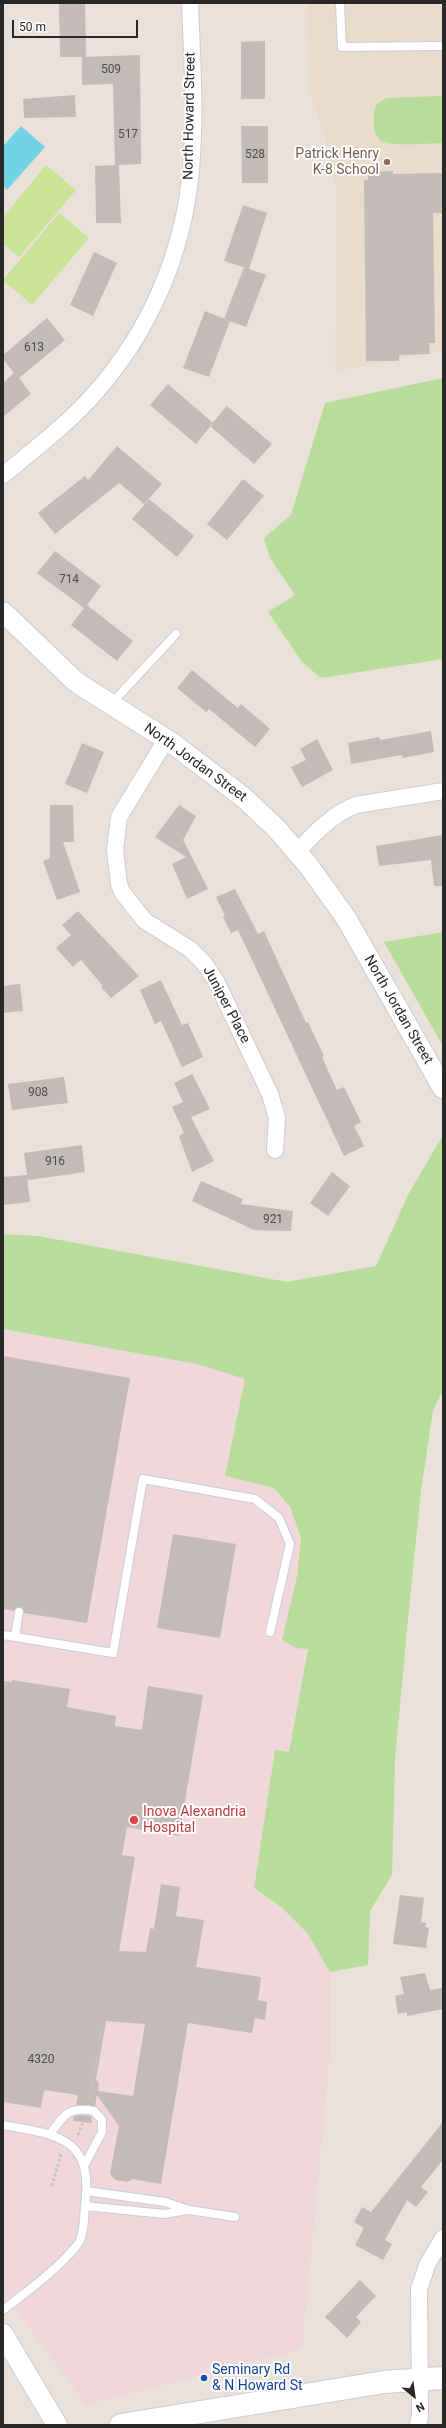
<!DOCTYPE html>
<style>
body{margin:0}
#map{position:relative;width:446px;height:2428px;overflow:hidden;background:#e9e1da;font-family:Roboto,sans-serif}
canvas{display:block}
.frame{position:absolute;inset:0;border:4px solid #282828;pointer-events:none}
.north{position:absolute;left:394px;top:2376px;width:40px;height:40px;-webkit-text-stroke:3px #fff;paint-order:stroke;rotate:151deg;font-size:11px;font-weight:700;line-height:16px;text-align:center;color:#282828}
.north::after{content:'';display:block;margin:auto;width:14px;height:18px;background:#282828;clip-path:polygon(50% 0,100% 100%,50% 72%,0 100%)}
.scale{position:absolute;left:12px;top:20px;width:126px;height:18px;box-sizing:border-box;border:2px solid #282828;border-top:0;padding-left:5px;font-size:12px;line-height:14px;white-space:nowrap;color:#282828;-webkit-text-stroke:3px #fff;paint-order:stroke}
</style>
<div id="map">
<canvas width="446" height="2428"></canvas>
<div class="frame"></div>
<div class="north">N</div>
<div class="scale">50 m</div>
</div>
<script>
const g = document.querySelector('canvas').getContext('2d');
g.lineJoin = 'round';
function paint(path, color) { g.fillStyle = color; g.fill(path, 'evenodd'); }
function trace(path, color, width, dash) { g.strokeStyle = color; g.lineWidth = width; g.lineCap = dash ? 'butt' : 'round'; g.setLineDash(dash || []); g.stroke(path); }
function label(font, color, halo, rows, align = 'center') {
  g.font = font + ' Roboto,sans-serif'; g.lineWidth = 4; g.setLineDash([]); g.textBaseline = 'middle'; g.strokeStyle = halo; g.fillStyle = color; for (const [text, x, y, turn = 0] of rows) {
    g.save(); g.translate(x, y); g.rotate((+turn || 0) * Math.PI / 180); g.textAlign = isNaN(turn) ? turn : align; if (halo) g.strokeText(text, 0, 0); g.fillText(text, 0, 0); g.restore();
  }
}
const education = new Path2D(`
 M307 3H443V351L335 371 337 191 324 134 308 88Z`);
const medical = new Path2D(`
 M3 1329 197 1364 246 1379 225 1476 274 1488 290 1507 301 1539 297 1576 296 1647 308 1648 289 1752 275 1750 254 1888 281 1907 308 1934 330 1972V2052L302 2349 86 2405 7 2297 3 2300Z`);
const green = new Path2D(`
 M443 96V143C429 143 388 148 379 139 373 133 374 124 374 116 374 105 378 102 387 98Z
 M443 378V659L321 678 302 662 268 612 295 595 270 558 264 538 291 515 325 403Z
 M443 932V1046L384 942Z
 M443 1135V1389L433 1411 421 1491 409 1608 395 1760 392 1875 370 1911 368 1965 330 1972 308 1934 281 1907 254 1888 275 1750 289 1752 308 1649 296 1648 282 1640 297 1576 301 1538 290 1507 274 1488 225 1476 245 1379 197 1364 3 1329V1234L38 1236 287 1282 376 1266 408 1195Z`);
const pitch = new Path2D(`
 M46 165 76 190 19 257 3 244V217Z
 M59 213 89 238 32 305 3 280Z`);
const water = new Path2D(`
 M21 126 45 147 7 190 3 186V146Z`);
const building = new Path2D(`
 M59 3H85L86 57H60Z
 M265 41V99H241V42Z
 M140 55 141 164 119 165 121 223H96L95 166 115 165 113 84 82 85V57Z
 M75 95 76 117 24 118 23 99Z
 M241 126H268V183H242Z
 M393 171V174L443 173V213H433L435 343H429L430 354 399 355V361H366L364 180H368V172Z
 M243 205 267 213 249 269 224 261Z
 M94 252 117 263 93 316 70 305Z
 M244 267 266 275 246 327 224 319Z
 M205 311 230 321 209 377 183 368Z
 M47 318 65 340 19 378 31 394 3 417V383L14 373 3 359V355Z
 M168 384 213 423 196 444 150 405Z
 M227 406 272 444 254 464 210 426Z
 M117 446 162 484 144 504 119 483 55 534 38 513 85 476 88 480Z
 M243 479 264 496 227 540 207 524Z
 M149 499 194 536 177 557 132 519Z
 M55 551 101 586 87 605 133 641 117 661 71 625 84 608 37 573Z
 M192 670 238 708 241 704 270 729 255 747 209 709 206 712 177 688Z
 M431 731 434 752 403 758 402 755 351 764 348 743 379 737 380 740Z
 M317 739 333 770 302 787 291 767 306 760 300 749Z
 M82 743 104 752 87 793 65 784Z
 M50 805H73L74 842H63L80 892 57 900 43 861 50 858Z
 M179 805 196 816 183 840 208 889 187 899 172 864 186 857 155 837Z
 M443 835V886H434L431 860 379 866 376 846Z
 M235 889 258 934 264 931 306 1023 308 1022 324 1056 322 1057 337 1090 344 1087 361 1122 354 1126 364 1146 344 1156 238 930 231 933 223 917 225 916 216 897Z
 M78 911 139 976 111 998 101 987 103 986 81 960 73 967 56 948 71 935 62 925Z
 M161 980 182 1025 188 1023 203 1057 182 1067 161 1021 155 1024 140 990Z
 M20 984 23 1011 3 1013V986Z
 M192 1074 210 1109 191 1117 214 1161 192 1172 179 1136 184 1133 172 1107 183 1102 174 1083Z
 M64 1077 68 1103 12 1110 8 1084Z
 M82 1145 85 1172 28 1180 27 1177 30 1202 3 1205V1177L27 1175 24 1153Z
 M332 1172 350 1186 328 1216 310 1203Z
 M201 1181 243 1199 241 1204 293 1211 291 1231 254 1230 192 1201Z
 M3 1356 130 1378 87 1623 24 1613 20 1607 14 1611 3 1609Z
 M173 1534 236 1544 220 1638 157 1628Z
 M12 1680 70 1689 67 1707 116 1716 115 1726 142 1730 148 1686 203 1695 179 1836 127 1827 122 1855 135 1857 119 1951 146 1952 150 1928 154 1929 161 1884 180 1887 176 1916 204 1920 196 1967 261 1977 258 2000 267 2002 265 2020 255 2018 252 2033 188 2023 161 2184 132 2179 128 2182 115 2180 110 2174 119 2126 97 2095 95 2106 76 2105 78 2095 44 2090 41 2108 3 2102V1681L12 1682ZM106 2021 145 2024 133 2096 98 2091 99 2083 96 2080Z
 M400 1895 424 1898 421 1922 426 1923 425 1927 429 1928 426 1948 393 1944Z
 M425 1973 430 1990 443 1988V2009L407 2016V2012L398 2014 395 1996 404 1994 400 1977Z
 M79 2115 91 2116 92 2123 73 2121 74 2116Z
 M443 2122V2160L421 2187 428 2192 416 2207 407 2200 385 2240 392 2244 383 2260 355 2245 364 2228 354 2222 362 2207 371 2212Z
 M360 2280 376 2296 356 2317 361 2322 347 2338 325 2317Z`);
const path = new Path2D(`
 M90 2098 103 2024
 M78 2135 83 2122
 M52 2186 61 2154`);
const service = new Path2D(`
 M340 3 342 47 443 46
 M111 704 176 634
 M3 1635 113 1653 143 1479 255 1499 279 1518 290 1544 270 1632
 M15 1637 19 1612
 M3 2125C58 2135 94 2137 85 2206 84 2216 84 2236 78 2244 57 2270 29 2290 3 2310
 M51 2133C64 2114 70 2106 94 2111L102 2120V2132L84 2166
 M86 2191 165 2202 189 2210 235 2217
 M85 2206 164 2214 187 2210`);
const minor = new Path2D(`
 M3 475C35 449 68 424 95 393 150 331 184 252 191 169 196 114 192 58 190 3
 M166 740 119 817 115 850 119 884 122 892 145 921 190 949 204 963 216 981 270 1094 277 1118 275 1150
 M297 852C315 833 331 815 356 805L443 791
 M418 2425 420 2416 419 2289 428 2263 443 2238`);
const tertiary = new Path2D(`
 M3 612 76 682 172 743 243 797 276 828 308 865 346 918 443 1088
 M3 2334 57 2425`);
const secondary = new Path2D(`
 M121 2425 384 2382 443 2378`);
const markers = [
 [387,162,4,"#8d6e63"],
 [134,1820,5,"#e0444e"],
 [204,2378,4,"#1a4fb4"]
];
const numberNames = [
 ["509",111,70],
 ["517",128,135],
 ["528",255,155],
 ["613",34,348],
 ["714",69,580],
 ["908",38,1093],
 ["916",55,1162],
 ["921",273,1220],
 ["4320",41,2060]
];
const streetNames = [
 ["North Howard Street",190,116,-89],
 ["North Jordan Street",195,763,36],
 ["Juniper Place",226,1005,62],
 ["North Jordan Street",398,1010,60]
];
const educationNames = [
 ["Patrick Henry",379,154],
 ["K-8 School",379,170]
];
const healthNames = [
 ["Inova Alexandria",143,1812],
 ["Hospital",143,1828]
];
const transitNames = [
 ["Seminary Rd",212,2370],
 ["& N Howard St",212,2386]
];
paint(education, '#eadcca');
paint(medical, '#f0d7db');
paint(green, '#b8dd9a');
paint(pitch, '#cbe396');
paint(water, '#73d3e5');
paint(building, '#c2bbb7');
trace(service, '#c9cdd9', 10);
trace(minor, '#c9cdd9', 18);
trace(tertiary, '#c9cdd9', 22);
trace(secondary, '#c9cdd9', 24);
trace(path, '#c3c3c3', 2.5, [3, 2]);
trace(service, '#fff', 8);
trace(minor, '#fff', 16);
trace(tertiary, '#fff', 20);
trace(secondary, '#fff', 22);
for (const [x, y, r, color] of markers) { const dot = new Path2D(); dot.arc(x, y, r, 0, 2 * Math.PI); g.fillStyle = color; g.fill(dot); trace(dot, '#fff', 1.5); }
label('12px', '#4e4d4c', null, numberNames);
label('14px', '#282828', '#fff', streetNames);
label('14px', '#785e54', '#fff', educationNames, 'right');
label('14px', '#be3a42', '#fff', healthNames, 'left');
label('14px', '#164399', '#fff', transitNames, 'left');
</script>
